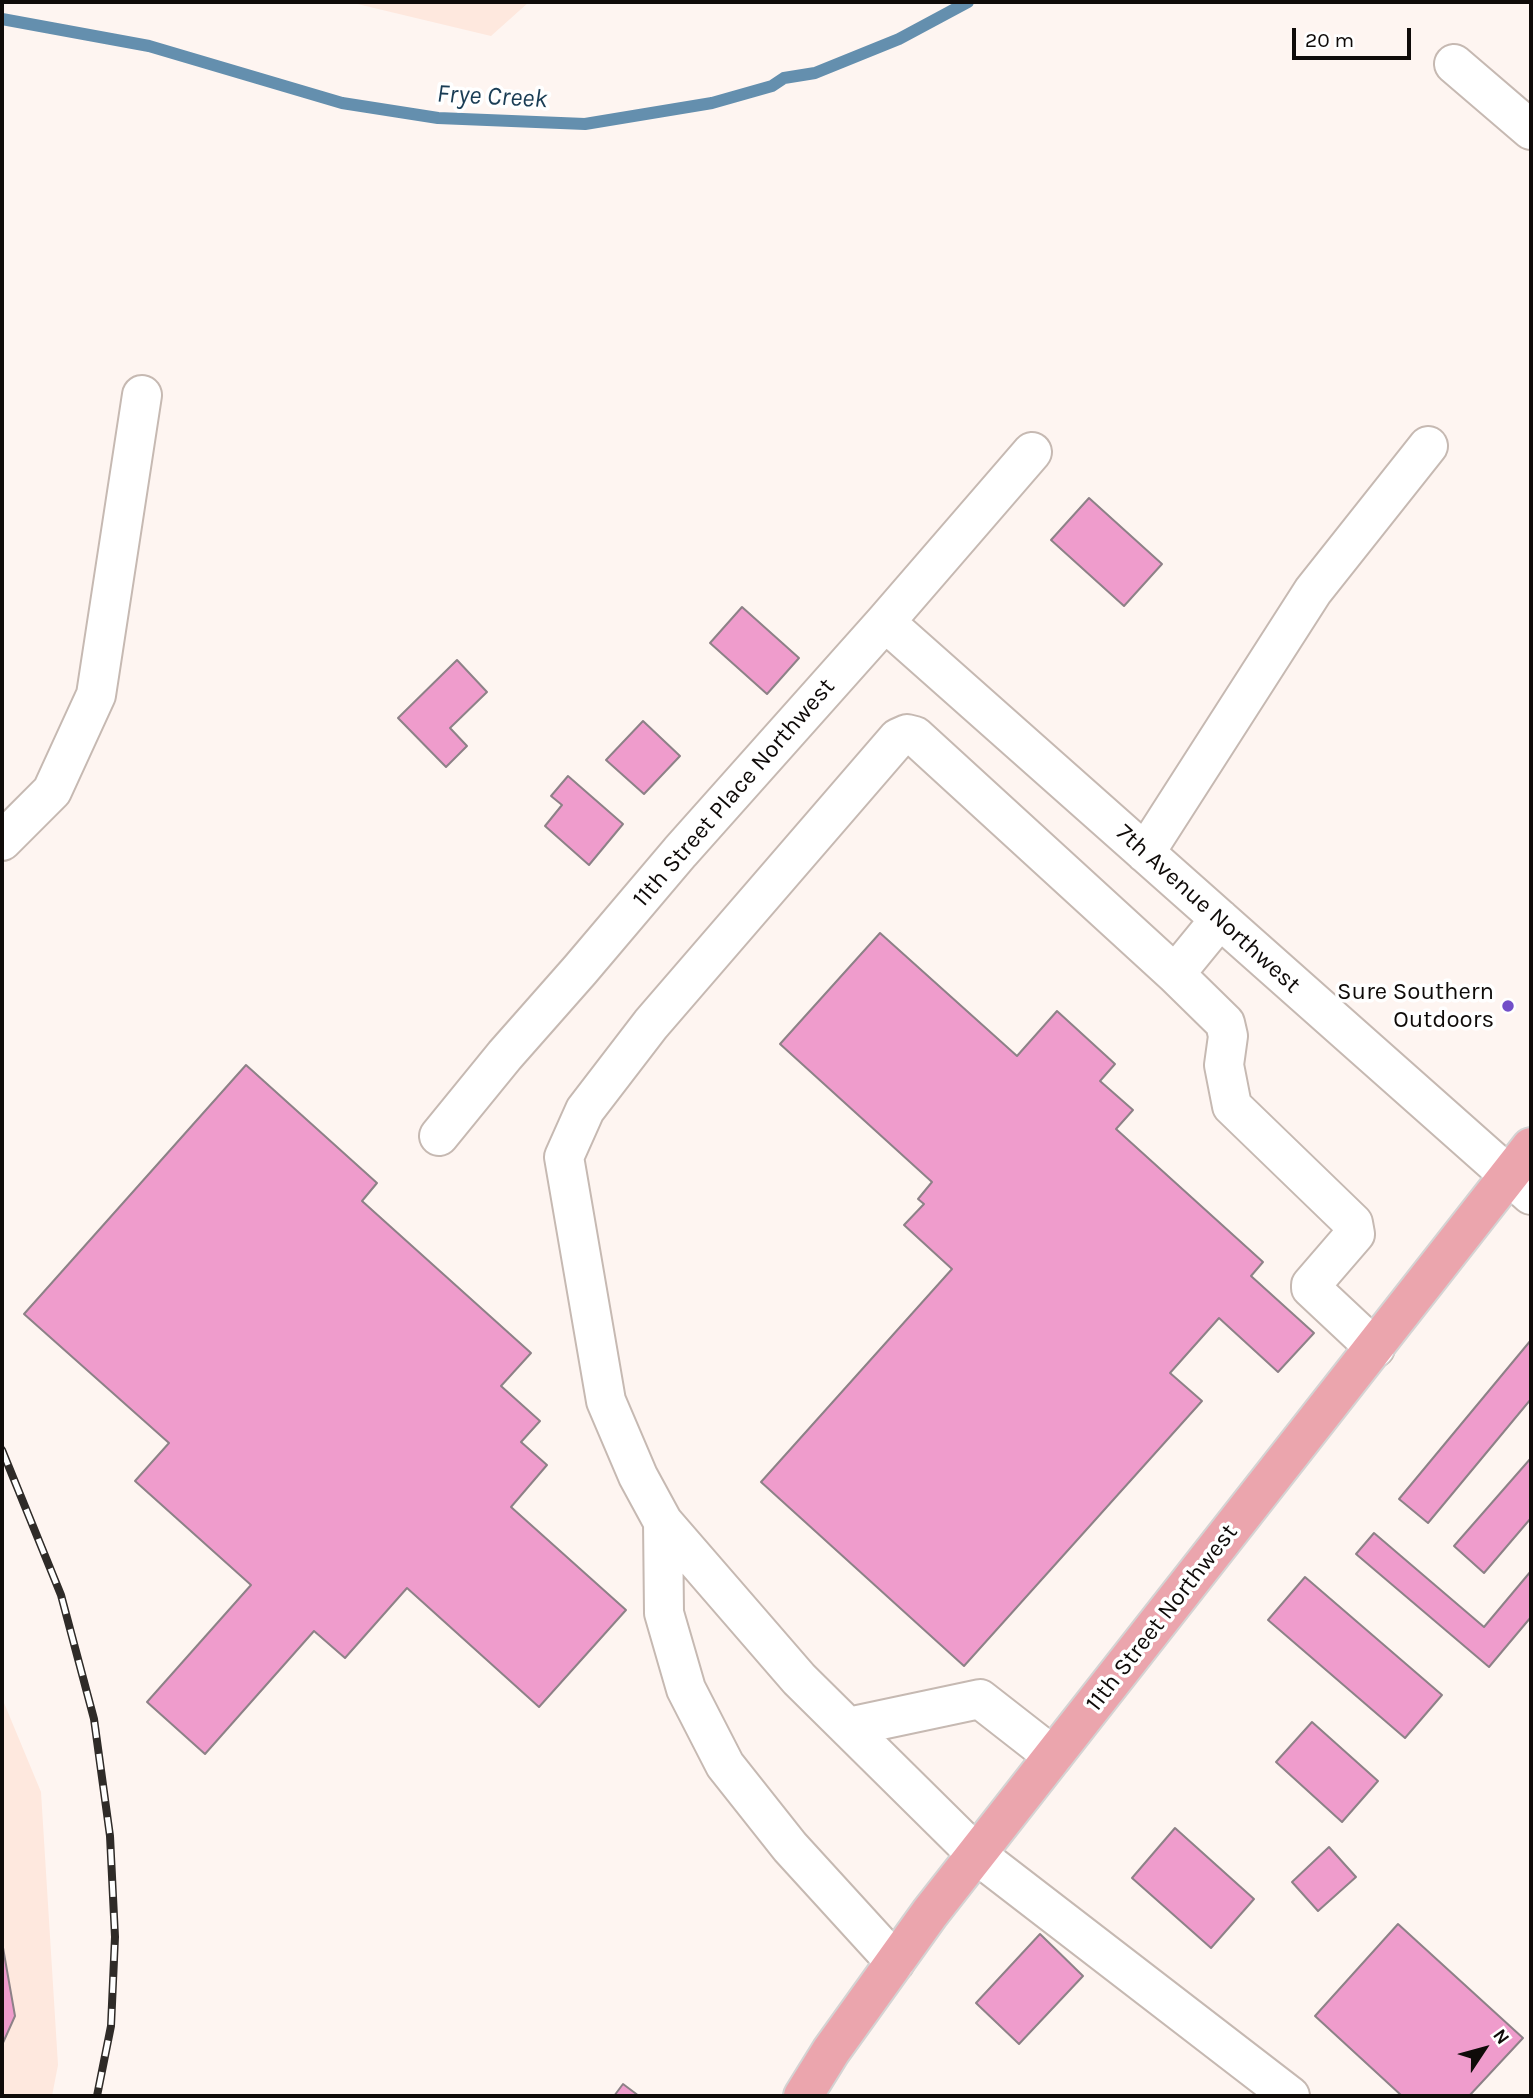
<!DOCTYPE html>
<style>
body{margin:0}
#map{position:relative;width:1533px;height:2098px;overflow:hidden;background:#fef5f1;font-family:Karla,sans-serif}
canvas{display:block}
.frame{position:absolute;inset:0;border:4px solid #0f0b09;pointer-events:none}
.north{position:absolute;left:1449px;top:2014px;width:70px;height:70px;-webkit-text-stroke:5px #fff;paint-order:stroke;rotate:54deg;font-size:19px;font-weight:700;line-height:28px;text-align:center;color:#0f0b09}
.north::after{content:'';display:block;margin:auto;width:24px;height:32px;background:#0f0b09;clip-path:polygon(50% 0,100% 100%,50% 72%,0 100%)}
.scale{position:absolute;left:1292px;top:28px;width:119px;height:32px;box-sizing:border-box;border:4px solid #0f0b09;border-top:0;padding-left:9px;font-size:21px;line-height:24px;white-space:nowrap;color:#0f0b09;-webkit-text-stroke:5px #fff;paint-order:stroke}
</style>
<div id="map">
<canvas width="1533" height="2098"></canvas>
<div class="frame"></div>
<div class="north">N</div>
<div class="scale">20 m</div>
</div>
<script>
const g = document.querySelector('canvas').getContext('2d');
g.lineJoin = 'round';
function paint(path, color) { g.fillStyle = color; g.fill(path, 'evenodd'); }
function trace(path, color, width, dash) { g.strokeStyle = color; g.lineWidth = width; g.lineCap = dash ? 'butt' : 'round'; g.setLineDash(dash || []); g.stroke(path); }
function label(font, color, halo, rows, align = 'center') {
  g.font = font + ' Karla,sans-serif'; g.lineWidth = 7; g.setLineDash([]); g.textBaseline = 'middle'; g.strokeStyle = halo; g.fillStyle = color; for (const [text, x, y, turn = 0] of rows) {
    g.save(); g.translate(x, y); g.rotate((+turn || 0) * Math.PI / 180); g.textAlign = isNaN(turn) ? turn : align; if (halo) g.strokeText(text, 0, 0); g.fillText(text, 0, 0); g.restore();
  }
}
const built = new Path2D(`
 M349 2H529L491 36Z
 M2 1698 41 1792 58 2065 52 2096H2Z`);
const stream = new Path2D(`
 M2 19 149 46 342 103 438 118 585 124 712 103 772 86 784 78 815 73 899 39 968 2`);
const building = new Path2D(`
 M1089 498 1162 564 1124 606 1051 540Z
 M742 607 799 658 767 694 710 643Z
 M457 660 487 692 450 728 467 746 446 767 398 718Z
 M643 721 680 756 644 794 606 760Z
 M568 776 623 824 589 865 545 826 562 805 551 796Z
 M880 933 1017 1056 1057 1011 1115 1064 1100 1081 1133 1110 1116 1129 1263 1262 1251 1276 1314 1333 1278 1372 1219 1318 1170 1373 1202 1401 964 1666 761 1482 952 1269 904 1225 924 1204 918 1199 932 1182 780 1044Z
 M246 1065 377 1183 362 1201 531 1353 501 1386 540 1421 521 1442 547 1465 511 1507 626 1610 539 1707 407 1588 345 1658 314 1631 205 1754 147 1702 251 1585 135 1481 169 1443 24 1314Z
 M1531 1340V1399L1428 1523 1399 1499Z
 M1531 1458V1518L1484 1573 1454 1546Z
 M1374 1533 1484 1627 1531 1571V1617L1489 1667 1356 1554Z
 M1305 1577 1442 1695 1405 1738 1268 1620Z
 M1312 1722 1378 1781 1342 1822 1276 1762Z
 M1175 1828 1254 1899 1211 1948 1132 1878Z
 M1329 1847 1356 1877 1318 1911 1292 1882Z
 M1398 1924 1523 2038 1469 2096H1402L1315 2016Z
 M1040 1934 1083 1976 1019 2044 976 2003Z
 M2 1942 15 2016 2 2045Z
 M623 2084 639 2096H614Z`);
const minor = new Path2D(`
 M1454 64 1531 130
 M885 622 1531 1195
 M2 841 52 791 96 695 142 395
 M1145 853 1313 591 1428 446
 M1220 919 1175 974 915 736 907 734 898 738 651 1024 585 1110 564 1157 606 1401 638 1476 663 1522 799 1679 976 1854 1290 2096
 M1175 974 1225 1023 1228 1036 1224 1065 1232 1106 1353 1223 1355 1234 1311 1285V1288L1375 1348
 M439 1136 505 1055 580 970 680 852 885 622 1032 452
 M663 1522 664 1613 686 1689 725 1765 790 1847 895 1962
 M848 1727 980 1699 1053 1756`);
const major = new Path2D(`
 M803 2096 831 2051 930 1913 1531 1147`);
const rail = new Path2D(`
 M2 1450 61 1595 94 1719 110 1836 115 1937 111 2026 97 2096`);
const markers = [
 [1508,1006,7,"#724fc8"]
];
const streetNames = [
 ["11th Street Place Northwest",734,793,-49],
 ["7th Avenue Northwest",1208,909,42],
 ["11th Street Northwest",1162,1618,-52]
];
const poiNames = [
 ["Sure Southern",1494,992],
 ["Outdoors",1494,1020]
];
const waterNames = [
 ["Frye Creek",492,97,3]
];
paint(built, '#fee8de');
trace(stream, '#648fae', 12);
paint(building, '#ef9ccc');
trace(building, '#8d8187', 2);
trace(minor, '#c6b9b2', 42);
trace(major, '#d4d3d3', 42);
trace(minor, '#fff', 38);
trace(major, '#eba5ad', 38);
trace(rail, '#2f2b28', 8);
trace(rail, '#fff', 5, [16]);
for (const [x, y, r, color] of markers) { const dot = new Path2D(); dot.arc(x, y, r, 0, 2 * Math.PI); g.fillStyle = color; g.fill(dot); trace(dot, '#fff', 2.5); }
label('24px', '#0f0b09', '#fff', streetNames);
label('24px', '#0f0b09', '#fff', poiNames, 'right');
label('italic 26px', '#1a3d55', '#fff', waterNames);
</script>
